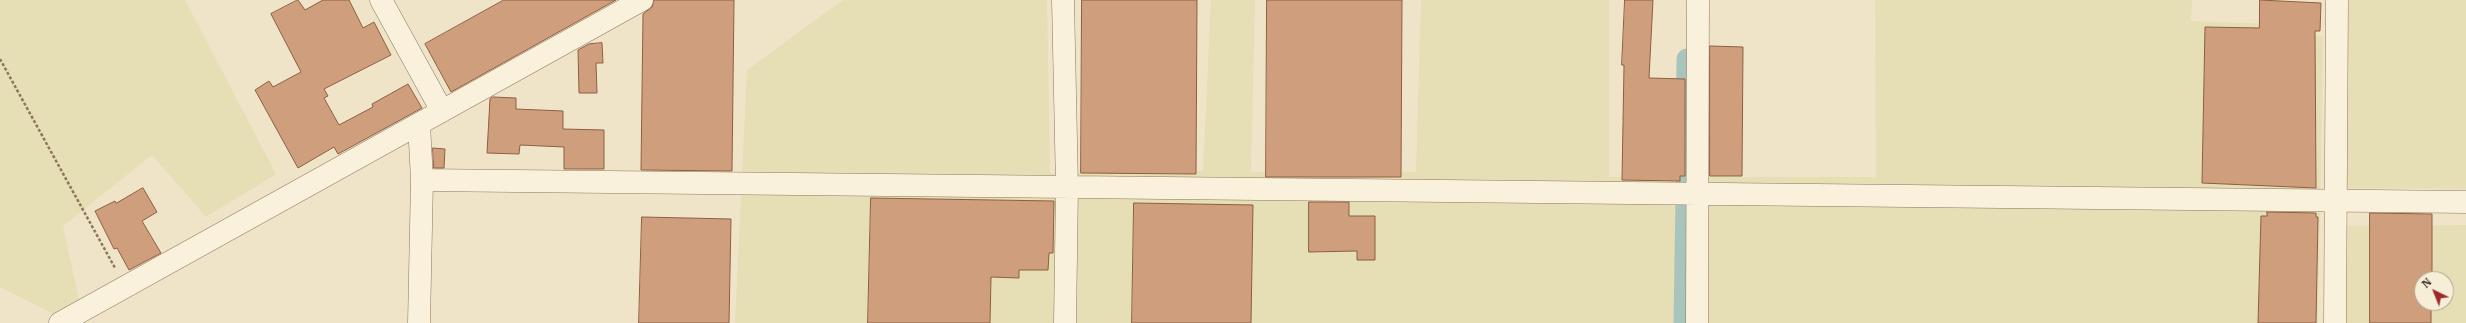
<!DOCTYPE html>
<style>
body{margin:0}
#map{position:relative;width:2466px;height:323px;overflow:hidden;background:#f0e4c8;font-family:"IBM Plex Serif",serif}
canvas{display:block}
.north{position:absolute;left:2414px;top:271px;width:40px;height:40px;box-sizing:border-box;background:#f7eed8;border:1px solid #ada18e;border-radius:50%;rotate:317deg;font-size:11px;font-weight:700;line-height:16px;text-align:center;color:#3d2e20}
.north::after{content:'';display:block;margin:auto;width:14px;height:18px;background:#9e2a2b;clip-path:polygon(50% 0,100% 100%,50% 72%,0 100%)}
</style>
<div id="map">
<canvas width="2466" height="323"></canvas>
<div class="north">N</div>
</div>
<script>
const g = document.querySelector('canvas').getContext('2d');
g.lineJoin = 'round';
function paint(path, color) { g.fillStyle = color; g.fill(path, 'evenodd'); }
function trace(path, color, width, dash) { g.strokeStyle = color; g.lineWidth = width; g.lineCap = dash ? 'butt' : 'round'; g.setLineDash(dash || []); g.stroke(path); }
const farmland = new Path2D(`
 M0 0H185L276 174 206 217 152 155 63 226 84 323H52V313L0 287Z
 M843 0H1047L1050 173 1203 171 1211 0H1255L1251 172H1416L1421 0H1609V177H1876L1875 0H2192L2191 21 2300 25V36H2323L2318 323H735L747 70Z
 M2349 0H2466V189L2340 188Z
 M2466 225V323H2337L2338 226ZM2422 279H2446V303H2422Z`);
const canal = new Path2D(`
 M1686 179 1687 59
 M1684 323 1686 199`);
const building = new Path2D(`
 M298 0 305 10 323 0H349L363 28 374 22 391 55 324 89 328 96 324 98 339 125 373 107 372 104 408 84 422 108 338 154 334 147 298 168 255 90 269 81 273 87 301 72 271 14Z
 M504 0H616L451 92 425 44Z
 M654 0H734L732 171 641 170 643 14 652 7Z
 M1082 0H1197L1196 174 1081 173Z
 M1267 0H1402L1401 177H1266Z
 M1625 0H1653L1649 78 1685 79V176H1680V181L1622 180 1624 65H1622Z
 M2260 0 2321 3 2320 31H2315L2316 188 2202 183 2205 27 2259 28Z
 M602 43 603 63H596L597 93H579L578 50 589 44Z
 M1710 46 1743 47 1742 176H1710Z
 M493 97 516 98V109L563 111V129L604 130V169H564V147L520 145 519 154 487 153 490 99Z
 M433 148 445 149 444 168H434Z
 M143 188 157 212 142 221 161 253 129 270 117 248 114 249 95 211 115 201 116 203Z
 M871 198 1054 201 1053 253H1049L1048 270H1019V278L991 277 990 323H868Z
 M1309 202H1349V216H1375V260H1357V251L1309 252Z
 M1134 203 1253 205 1251 323H1132Z
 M2267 212 2316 213V217H2318L2316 323H2258L2261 216H2267Z
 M2370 213 2432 214V279H2422V303H2431V323H2370Z
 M642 217 731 219 729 323H639Z`);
const path = new Path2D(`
 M0 59 115 268`);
const minor = new Path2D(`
 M381 0 442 111
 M1063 0 1067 187 1065 323
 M419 124 422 180 419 323
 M422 180 2466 202
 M60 323 642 0
 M1697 323 1698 0
 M2335 323 2337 0`);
paint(farmland, '#e6deb5');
trace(canal, '#a9c4bc', 21);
paint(building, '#cf9f7d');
trace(building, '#8d5f41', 1);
trace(minor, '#8d765c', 23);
trace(path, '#8d765c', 2.5, [3, 2]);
trace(minor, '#faf1dc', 22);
</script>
